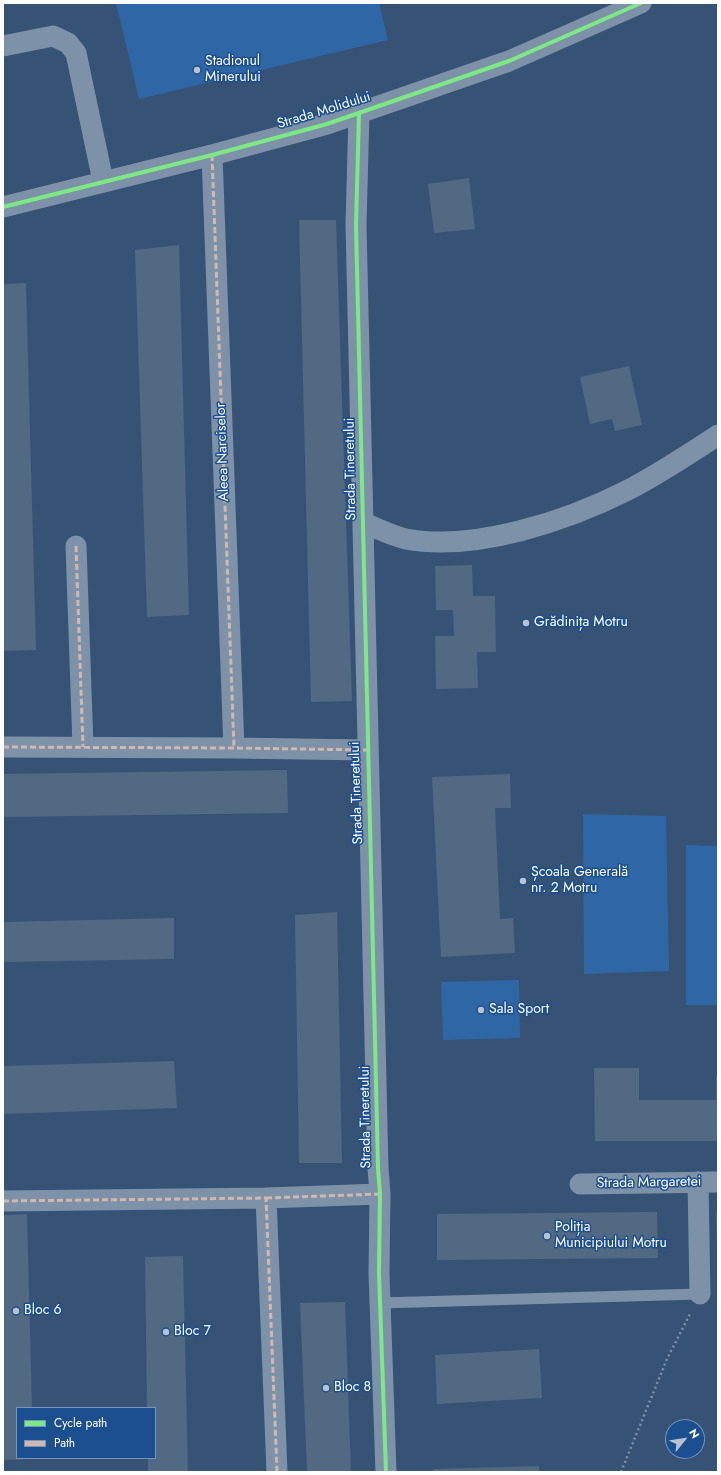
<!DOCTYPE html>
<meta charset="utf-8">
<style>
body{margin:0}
#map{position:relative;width:721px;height:1475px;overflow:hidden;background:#365274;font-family:Jost,sans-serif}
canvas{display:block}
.frame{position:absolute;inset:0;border:4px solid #fff;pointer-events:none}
.legend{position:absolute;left:16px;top:1407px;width:140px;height:52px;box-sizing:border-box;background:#1b4f8f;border:1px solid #7695bc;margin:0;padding:5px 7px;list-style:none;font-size:12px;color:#fff}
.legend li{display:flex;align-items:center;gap:8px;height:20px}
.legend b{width:20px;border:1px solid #7695bc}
.north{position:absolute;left:665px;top:1419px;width:40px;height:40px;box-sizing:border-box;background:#1b4f8f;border:1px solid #7695bc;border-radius:50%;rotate:60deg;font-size:11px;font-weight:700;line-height:16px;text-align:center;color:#fff}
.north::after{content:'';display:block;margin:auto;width:14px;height:18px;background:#b9c2ce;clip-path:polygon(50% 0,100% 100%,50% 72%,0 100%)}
</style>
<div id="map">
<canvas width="721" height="1475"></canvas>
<div class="frame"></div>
<ul class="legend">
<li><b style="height:5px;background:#7ce984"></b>Cycle path</li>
<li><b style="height:5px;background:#d1b7ad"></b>Path</li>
</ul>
<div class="north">N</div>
</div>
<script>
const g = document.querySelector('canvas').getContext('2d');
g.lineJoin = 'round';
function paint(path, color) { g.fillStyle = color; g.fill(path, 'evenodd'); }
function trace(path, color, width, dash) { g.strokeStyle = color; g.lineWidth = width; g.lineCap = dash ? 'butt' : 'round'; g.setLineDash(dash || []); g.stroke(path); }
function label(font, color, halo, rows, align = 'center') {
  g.font = font + ' Jost,sans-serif'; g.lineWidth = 3; g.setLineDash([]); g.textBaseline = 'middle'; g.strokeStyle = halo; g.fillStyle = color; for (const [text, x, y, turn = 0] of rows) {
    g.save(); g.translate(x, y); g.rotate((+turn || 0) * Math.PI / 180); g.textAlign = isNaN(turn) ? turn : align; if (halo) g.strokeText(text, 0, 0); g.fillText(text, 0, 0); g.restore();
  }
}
const green = new Path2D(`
 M116 3H379L388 40 139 99Z
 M583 814 666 816 669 971 584 974Z
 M686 845 718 846V1005H686Z
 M519 980 520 1038 443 1040 441 982Z`);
const building = new Path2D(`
 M469 178 475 229 434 233 428 184Z
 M299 220H336L352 701 311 702Z
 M179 245 189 615 147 617 135 250Z
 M26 283 36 650 3 651V284Z
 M629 366 642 425 615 431 612 419 590 424 580 377Z
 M472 565 473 596H495L496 652H477L478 688 436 689 435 636H454L453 610H436L435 566Z
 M287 770 288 813 3 817V774Z
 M510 774 511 808H495L500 919 513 918 515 953 441 957 432 777Z
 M337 912 342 1163H299L295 915Z
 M174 918V959L3 962V922Z
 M174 1061 177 1108 3 1114V1066Z
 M594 1068H639V1100H716V1076H718V1141H595Z
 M657 1212 658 1258 437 1260V1214Z
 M716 1212H718V1255H717Z
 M27 1214 32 1408H17V1458L32 1459 3 1460V1215Z
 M183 1256 188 1472H148V1458H155V1408H147L145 1257Z
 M345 1302 351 1472H307L300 1303Z
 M539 1349 542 1398 437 1404 435 1355Z
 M539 1466V1472H433V1469Z`);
const path = new Path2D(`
 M621 1472 667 1359 690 1314`);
const lane = new Path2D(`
 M380 1303 700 1294`);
const street = new Path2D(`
 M3 46 53 36 68 43 76 53 103 181
 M359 113 356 225 378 1168 380 1194 379 1273 386 1472
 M212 155 234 748
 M3 207 212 155 327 124 509 61 641 3
 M363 523C377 528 392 536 406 539 474 552 567 521 628 490 659 474 689 454 718 435
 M76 546 83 747
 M3 747 234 748 367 750
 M698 1182 700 1294
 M580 1184 718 1182
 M266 1198 380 1194
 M3 1201 266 1198 277 1472`);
const quiet = new Path2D(`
 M212 155 234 748
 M76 546 83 747
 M3 747 234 748 367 750
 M266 1198 380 1194
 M3 1201 266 1198 277 1472`);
const cycleway = new Path2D(`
 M359 113 356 225 378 1168 380 1194 379 1273 386 1472
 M3 207 212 155 327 124 509 61 641 3`);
const markers = [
 [197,70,4,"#b9c2ce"],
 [526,623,4,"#b9c2ce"],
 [523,881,4,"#b9c2ce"],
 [481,1010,4,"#b9c2ce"],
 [547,1236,4,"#b9c2ce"],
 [16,1311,4,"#b9c2ce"],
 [166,1332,4,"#b9c2ce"],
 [326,1388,4,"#b9c2ce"]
];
const poiNames = [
 ["Stadionul",205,62],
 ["Minerului",205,78],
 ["Grădinița Motru",534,623],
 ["Școala Generală",531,873],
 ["nr. 2 Motru",531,889],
 ["Sala Sport",489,1010],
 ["Poliția",555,1228],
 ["Municipiului Motru",555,1244],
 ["Bloc 6",24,1311],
 ["Bloc 7",174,1332],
 ["Bloc 8",334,1388]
];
const streetNames = [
 ["Strada Molidului",324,111,-17],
 ["Aleea Narciselor",223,452,-92],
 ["Strada Tineretului",351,469,-91],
 ["Strada Tineretului",357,793,-92],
 ["Strada Tineretului",366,1117,-91],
 ["Strada Margaretei",649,1183,-1]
];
paint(green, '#2f66a5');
paint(building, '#526984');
trace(path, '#7d92a8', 2.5, [2, 3]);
trace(lane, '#7d92a8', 11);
trace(street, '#7d92a8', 21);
trace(quiet, '#d1b7ad', 3, [6, 3]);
trace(cycleway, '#7ce984', 4);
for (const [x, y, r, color] of markers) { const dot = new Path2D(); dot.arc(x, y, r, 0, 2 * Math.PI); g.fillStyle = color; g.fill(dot); trace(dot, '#1b4f8f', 1.5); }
label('14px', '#fff', '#1b4f8f', poiNames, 'left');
label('14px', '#fff', '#1b4f8f', streetNames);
</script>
